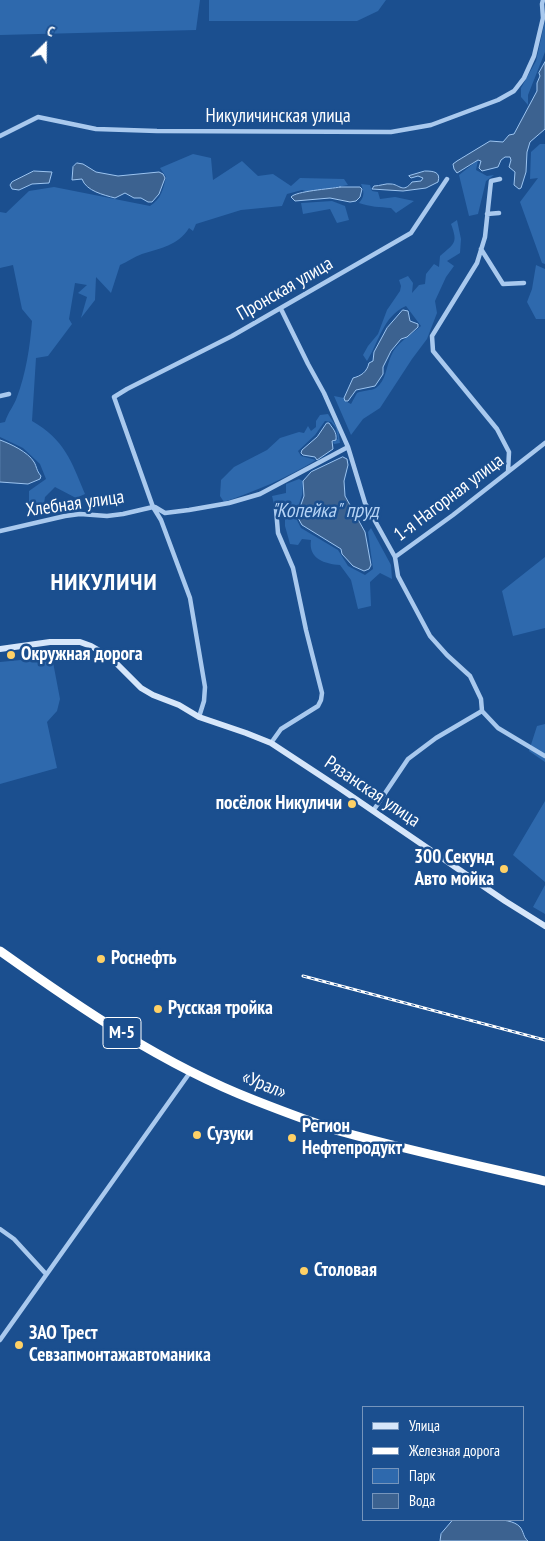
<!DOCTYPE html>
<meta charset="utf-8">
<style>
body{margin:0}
#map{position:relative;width:545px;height:1541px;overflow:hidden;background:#1b4f8f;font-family:"PT Sans Narrow",sans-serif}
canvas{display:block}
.legend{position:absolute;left:362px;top:1406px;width:162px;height:115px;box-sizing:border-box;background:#1b4f8f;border:1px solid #7695bc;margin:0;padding:6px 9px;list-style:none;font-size:15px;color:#fff}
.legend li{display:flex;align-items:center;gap:10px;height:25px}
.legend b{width:25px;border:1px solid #7695bc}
.north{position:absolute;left:20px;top:20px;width:50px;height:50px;-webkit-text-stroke:4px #1b4f8f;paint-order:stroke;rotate:23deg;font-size:14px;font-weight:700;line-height:20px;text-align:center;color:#fff}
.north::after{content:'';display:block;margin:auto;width:18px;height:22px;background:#fff;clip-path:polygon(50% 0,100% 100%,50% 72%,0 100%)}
</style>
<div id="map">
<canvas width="545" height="1541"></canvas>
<ul class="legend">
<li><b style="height:6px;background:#d6e6fa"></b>Улица</li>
<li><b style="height:6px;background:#fff"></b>Железная дорога</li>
<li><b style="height:14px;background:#2e69ad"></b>Парк</li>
<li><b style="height:14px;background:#3c6290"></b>Вода</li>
</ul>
<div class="north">С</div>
</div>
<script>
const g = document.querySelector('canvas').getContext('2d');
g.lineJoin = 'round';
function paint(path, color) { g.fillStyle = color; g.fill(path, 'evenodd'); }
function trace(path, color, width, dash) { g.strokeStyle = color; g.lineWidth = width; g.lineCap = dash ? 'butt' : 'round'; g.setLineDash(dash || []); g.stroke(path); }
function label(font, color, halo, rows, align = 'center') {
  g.font = font + ' "PT Sans Narrow",sans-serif'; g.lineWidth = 5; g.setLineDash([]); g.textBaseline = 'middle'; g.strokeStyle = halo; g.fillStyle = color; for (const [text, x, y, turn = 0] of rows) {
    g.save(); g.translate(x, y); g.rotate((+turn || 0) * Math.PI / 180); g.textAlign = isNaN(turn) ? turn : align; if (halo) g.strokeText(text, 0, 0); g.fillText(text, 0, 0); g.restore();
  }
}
const green = new Path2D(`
 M0 0H200L196 30 0 35Z
 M209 0H386L378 11 357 21H209Z
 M545 21V52L528 95V105L521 97V88L536 61Z
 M540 144H545V264L542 263 520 202 538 178 530 179 531 152Z
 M193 154 211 158 213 180 242 161 258 176 273 174 291 186 300 178 344 179 348 185 309 192 302 190 287 194 282 206 241 210 196 224 193 231 189 228C178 246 160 248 142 254 134 257 127 262 120 265L111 293 96 277 95 300 81 318 87 297 78 293 87 285 75 283 69 319 72 324 48 356 36 358 32 421C64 439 72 462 85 494L76 498 55 487 45 497 43 510 29 504V491L46 479 40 464 23 448 0 437V423L5 422C8 412 14 406 17 397 26 373 30 347 32 321L22 309 13 265 0 268V212L6 213 29 191 54 187 150 206C161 199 163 190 166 177L160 168Z
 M478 160 476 170 487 176 494 175 486 181 478 214 469 216 459 175Z
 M361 184 370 185 372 191 378 192 380 199 395 197 414 201 396 213 391 208C380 207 370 207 359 203 365 196 364 192 361 184Z
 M332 201 345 206 349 220 337 223 330 209 303 214 301 203Z
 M457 220 461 239 460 253 447 261 454 266 446 277 435 301 437 313 427 339 412 359 380 408 363 419 351 435 334 396 344 398 345 401 351 404 357 393C363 390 371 391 376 388 386 381 386 367 391 356 396 343 411 335 421 326L406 306C383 316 379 342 367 361L363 355 368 346 378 334 387 310 400 291 401 286 399 280 408 276 413 283 412 293 419 285 425 284 426 274 434 264 439 267 440 256C455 243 458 243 451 224Z
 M536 265 545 269V319H536L527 302 532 289Z
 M328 414 338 429 340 443 334 444 333 442 338 439 336 428 331 422 325 421 315 435 298 451 301 456 316 460C287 478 256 491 224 502L220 496 221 480 234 467 267 450 280 438 299 432 304 433 308 426 311 431 316 427V421L320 415Z
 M299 479 303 481 302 495 295 516 301 528 338 550 348 566 365 575 373 569 368 532 371 528 391 565 392 579 380 573 370 582 371 606 358 609 351 580 340 565C325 564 308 559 311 540L302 539 298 545 290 544 285 526V506L275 508 272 496 286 493V484Z
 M545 557V628L513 636 502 591Z
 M52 657 60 699 57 711 47 722 57 768 0 784V662Z
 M545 724V762L529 751 537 726Z
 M545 801V882L513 855Z
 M545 885V914L533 907Z`);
const water = new Path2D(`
 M545 62V129L530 142 527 152 526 172 521 188 519 189 514 185 515 172 509 167 511 160 510 157H505L501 160 498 167 482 171 479 168 481 161 478 160 457 173 454 169 453 164 457 161 490 141 503 142 509 135 514 134 537 91V83L540 76 539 73Z
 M77 163 83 164 96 172 118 176 159 172 163 174 165 178 159 194 152 202H148L141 198H134L125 193 115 198C104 195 86 191 82 179L72 180 73 167Z
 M34 171 52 172 49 183 32 184 19 190 12 189 10 185 12 182Z
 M425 171C434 171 441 172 438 182L426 188 403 191 372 189 374 186C380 186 386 183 391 184 399 184 403 194 412 182L421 181 423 178 418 176 411 178 409 176Z
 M340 187H360L362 189 360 197 356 201 350 202 330 198 295 201 291 197C296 191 330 189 340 187Z
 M403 310 408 311 410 321 418 324V327L407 337 401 339 391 351 383 367V374L375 386 356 390 348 401H345L344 398 353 378C361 376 367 372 369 363L373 361 374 352 387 328Z
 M327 423H329C333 429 337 432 336 440L332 441 333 449 317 460 315 457 303 455 301 453 302 450 317 437Z
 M0 440C11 444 28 452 34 462 37 467 36 470 41 476L40 479 28 484 0 482Z
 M343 457 347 459 348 465 344 481 345 496 365 532 371 565 369 569 364 571 353 566 342 554 341 549 302 525 297 516 304 496 303 481 311 472Z
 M453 1520C468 1520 510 1515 520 1527 524 1532 523 1537 528 1541H440L441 1534Z`);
const street = new Path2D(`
 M0 136 38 117 96 129 157 131 391 132 431 125 498 100 514 91 524 78 534 56 543 18 542 4 543 0
 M500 179 491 181 485 237 477 263 432 336 433 351 497 429 509 452 508 472
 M487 214 499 213
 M481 249 503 284 524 283
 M281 309 308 364 324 393 348 447 365 503 395 557 398 576 430 636 447 655 470 676 481 699 482 711 498 728 545 756
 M0 396 9 394
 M155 507 165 513 189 510 229 503 260 494 348 447
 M0 531 65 516 80 514 107 516 123 514 153 507
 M395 557 453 515 545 443
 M199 717 204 701 205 687 190 598 161 520 153 507 114 397 127 389 232 336 411 233 447 179
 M271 743 281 729 318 706 321 700 322 693 306 630 293 568 278 533 276 509
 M373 811 408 759 436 738 482 711
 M0 1229 14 1239 46 1274
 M0 1340 191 1071`);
const secondary = new Path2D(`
 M0 649 50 642H80L91 646 110 657 141 688 153 695 179 705 199 717 246 733 271 743 341 789 505 901 545 926`);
const highway = new Path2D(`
 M0 951C80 1008 162 1064 254 1100 282 1111 311 1122 339 1131 407 1150 476 1165 545 1181`);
const rail = new Path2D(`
 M303 976 545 1040`);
const markers = [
 [11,655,5,"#ffd166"],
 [352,804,5,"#ffd166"],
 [504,869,5,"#ffd166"],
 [101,959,5,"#ffd166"],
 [158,1009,5,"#ffd166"],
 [197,1135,5,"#ffd166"],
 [292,1138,5,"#ffd166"],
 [304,1271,5,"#ffd166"],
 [19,1345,5,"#ffd166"]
];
const shields = [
 [122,1033,38]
];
const shieldNames = [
 ["М-5",122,1033]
];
const streetNames = [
 ["Никуличинская улица",278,117],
 ["Пронская улица",285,289,-30],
 ["1-я Нагорная улица",449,498,-37],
 ["Хлебная улица",75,504,-8],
 ["Рязанская улица",372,792,34],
 ["«Урал»",264,1085,22]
];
const poiNames = [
 ["Окружная дорога",21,655],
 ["посёлок Никуличи",342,804,"right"],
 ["300 Секунд",494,858,"right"],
 ["Авто мойка",494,880,"right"],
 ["Роснефть",111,959],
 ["Русская тройка",168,1009],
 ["Регион",302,1127],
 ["Нефтепродукт",302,1149],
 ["Сузуки",207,1135],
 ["Столовая",314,1271],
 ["ЗАО Трест",29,1334],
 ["Севзапмонтажавтоманика",29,1356]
];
const waterNames = [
 ["\"Копейка\" пруд",325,511]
];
const districtNames = [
 ["НИКУЛИЧИ",104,583]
];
paint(green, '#2e69ad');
paint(water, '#3c6290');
trace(water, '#9cc4f0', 1);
trace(street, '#a9c9ee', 4.5);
trace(secondary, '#d6e6fa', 6);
trace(highway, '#fff', 9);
trace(rail, '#fff', 3);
trace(rail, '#1b4f8f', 1, [4]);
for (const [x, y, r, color] of markers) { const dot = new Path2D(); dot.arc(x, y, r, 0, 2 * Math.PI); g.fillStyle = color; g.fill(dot); trace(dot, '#1b4f8f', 2); }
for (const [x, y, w] of shields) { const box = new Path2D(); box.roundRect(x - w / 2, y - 15.5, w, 31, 4); g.fillStyle = '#1b4f8f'; g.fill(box); trace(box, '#fff', 1); }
label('bold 18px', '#fff', null, shieldNames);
label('19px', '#fff', '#1b4f8f', streetNames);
label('bold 19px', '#fff', '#1b4f8f', poiNames, 'left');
label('italic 20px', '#b5d3f5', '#1b4f8f', waterNames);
g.letterSpacing = '1px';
label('bold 24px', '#fff', '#1b4f8f', districtNames);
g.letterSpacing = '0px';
</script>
